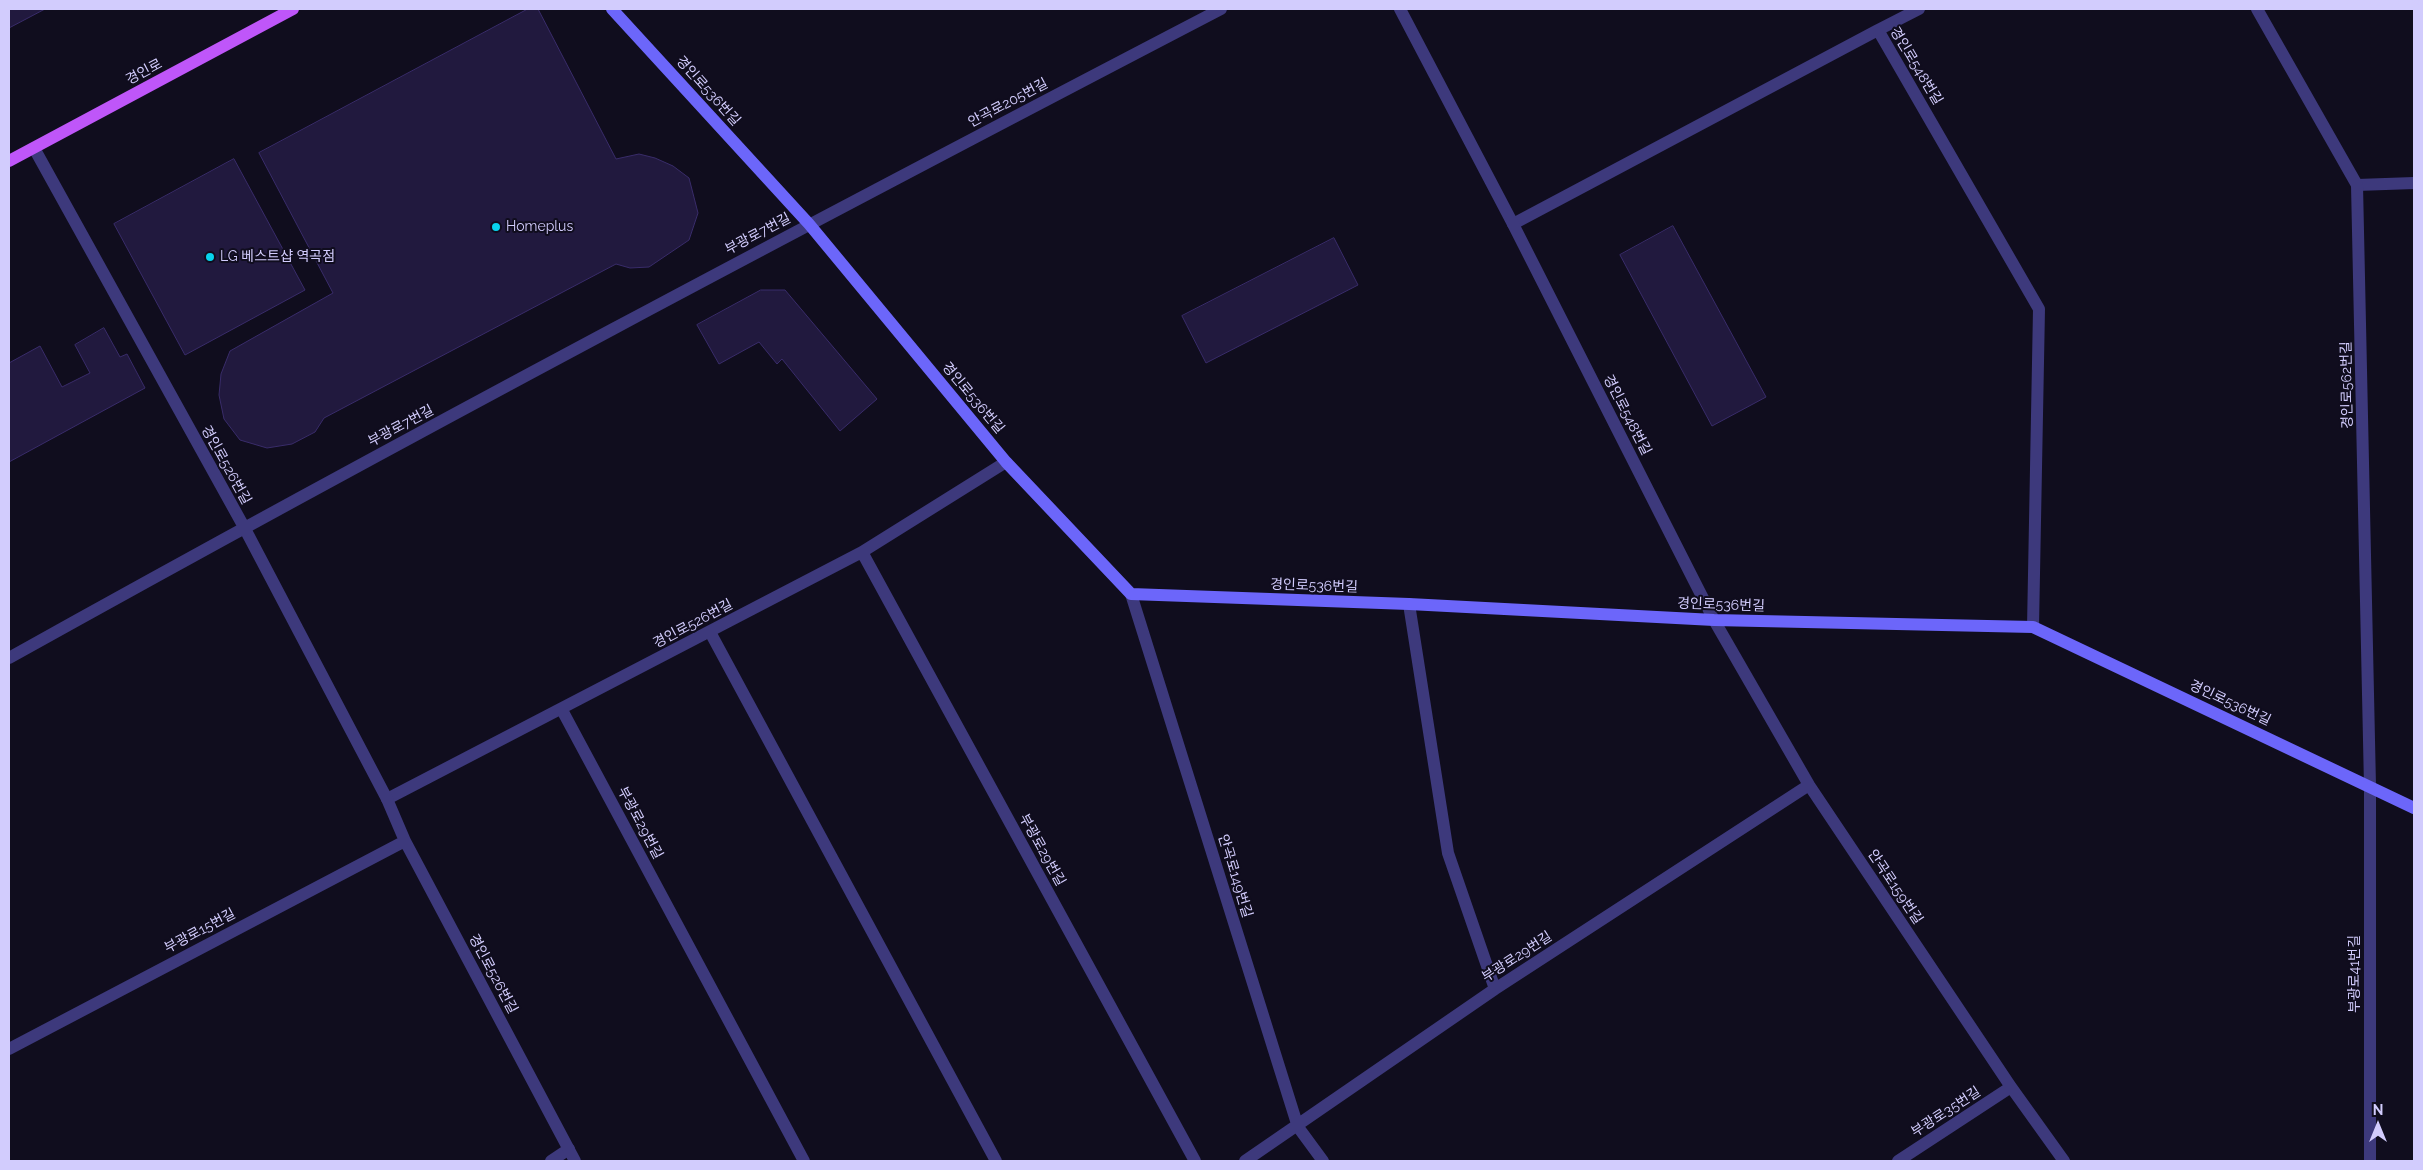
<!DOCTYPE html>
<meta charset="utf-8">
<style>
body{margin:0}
#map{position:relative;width:2423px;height:1170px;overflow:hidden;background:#100d1e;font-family:Raleway,sans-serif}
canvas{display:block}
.frame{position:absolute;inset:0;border:10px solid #d2ccfd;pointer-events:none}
.north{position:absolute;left:2353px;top:1100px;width:50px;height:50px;-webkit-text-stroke:4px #100d1e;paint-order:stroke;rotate:0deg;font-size:14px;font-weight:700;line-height:20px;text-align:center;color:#d2ccfd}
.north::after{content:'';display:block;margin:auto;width:18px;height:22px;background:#d2ccfd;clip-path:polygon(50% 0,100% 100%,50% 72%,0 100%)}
</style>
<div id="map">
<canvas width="2423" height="1170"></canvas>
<div class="frame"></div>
<div class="north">N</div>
</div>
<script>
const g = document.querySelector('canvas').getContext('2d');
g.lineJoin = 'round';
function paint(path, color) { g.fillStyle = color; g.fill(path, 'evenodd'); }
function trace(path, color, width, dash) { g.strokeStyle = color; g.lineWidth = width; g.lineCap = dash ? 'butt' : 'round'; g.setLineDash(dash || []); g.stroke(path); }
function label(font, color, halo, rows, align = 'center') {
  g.font = font + ' Raleway,"Noto Sans KR",sans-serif'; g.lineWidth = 4; g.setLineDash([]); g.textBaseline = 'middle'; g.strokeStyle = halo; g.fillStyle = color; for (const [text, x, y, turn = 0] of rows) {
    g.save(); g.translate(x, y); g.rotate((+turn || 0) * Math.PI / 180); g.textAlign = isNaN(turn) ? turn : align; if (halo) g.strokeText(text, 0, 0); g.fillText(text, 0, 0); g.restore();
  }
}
const building = new Path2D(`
 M9 9H45L9 28Z
 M528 9H538L616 159 639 154 655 158 673 166 689 178 698 213 689 240 649 267 630 268 616 264 324 418 315 432 292 444 267 448 240 440 224 419 219 395 221 374 230 351 333 293 259 153Z
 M234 159 305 290 185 355 114 224Z
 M1673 226 1766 397 1712 426 1620 255Z
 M1334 238 1358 285 1206 363 1182 316Z
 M761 290H785L877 399 840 431 782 359 777 364 759 342 719 364 697 325Z
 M104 328 120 357 127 354 145 388 9 462V363L40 346 62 387 90 373 75 345Z`);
const lane = new Path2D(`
 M1878 30 1919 9
 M2357 185 2414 183
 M1513 224 1878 30 2039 309 2033 627
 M862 552 1195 1161
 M1131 594 1298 1127 1323 1161
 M1409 604 1448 853 1495 989
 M1714 620 1809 785 2011 1087 2064 1161
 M710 632 996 1161
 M562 710 804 1161
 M2370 786V1161
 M387 799 862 552 1006 462
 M551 1161 569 1149
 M1245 1161 1495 989 1809 785
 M1898 1161 2011 1087`);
const street = new Path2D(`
 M1400 9 1513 224 1714 620
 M2257 9 2357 185 2370 786
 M34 148 244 527 387 799 405 841 575 1161
 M9 658C409 435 814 221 1221 9
 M9 1049 405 841`);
const secondary = new Path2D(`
 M612 9 809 224 1006 462 1131 594 1409 604 1714 620 2033 627 2414 808`);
const primary = new Path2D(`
 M9 161 293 9`);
const markers = [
 [496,227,5,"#08d3ed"],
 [210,257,5,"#08d3ed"]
];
const streetNames = [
 ["경인로548번길",1916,66,59],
 ["경인로",144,72,-28],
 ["경인로536번길",708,91,48],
 ["안곡로205번길",1008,103,-28],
 ["부광로7번길",758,234,-28],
 ["경인로562번길",2347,385,-91],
 ["경인로536번길",973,398,50],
 ["경인로548번길",1627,415,63],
 ["부광로7번길",401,426,-28],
 ["경인로526번길",226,465,61],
 ["경인로536번길",1314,586,2],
 ["경인로536번길",1721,605,2],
 ["경인로526번길",693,624,-28],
 ["경인로536번길",2230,703,25],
 ["부광로29번길",640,823,62],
 ["부광로29번길",1042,850,61],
 ["안곡로149번길",1235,876,73],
 ["안곡로159번길",1895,887,56],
 ["부광로15번길",200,931,-28],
 ["부광로29번길",1517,957,-33],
 ["경인로526번길",493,974,62],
 ["부광로41번길",2355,974,-90],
 ["부광로35번길",1946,1112,-33]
];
const poiNames = [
 ["Homeplus",506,227],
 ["LG 베스트샵 역곡점",220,257]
];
paint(building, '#21193e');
trace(building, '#392c6a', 1);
trace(lane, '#3d397c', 12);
trace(street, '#3d397c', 12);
trace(secondary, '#6c66fa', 12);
trace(primary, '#bf56f9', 12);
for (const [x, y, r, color] of markers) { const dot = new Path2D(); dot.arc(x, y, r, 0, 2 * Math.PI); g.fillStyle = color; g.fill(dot); trace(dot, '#100d1e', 2); }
label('14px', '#d2ccfd', '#100d1e', streetNames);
label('14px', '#d2ccfd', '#100d1e', poiNames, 'left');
</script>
